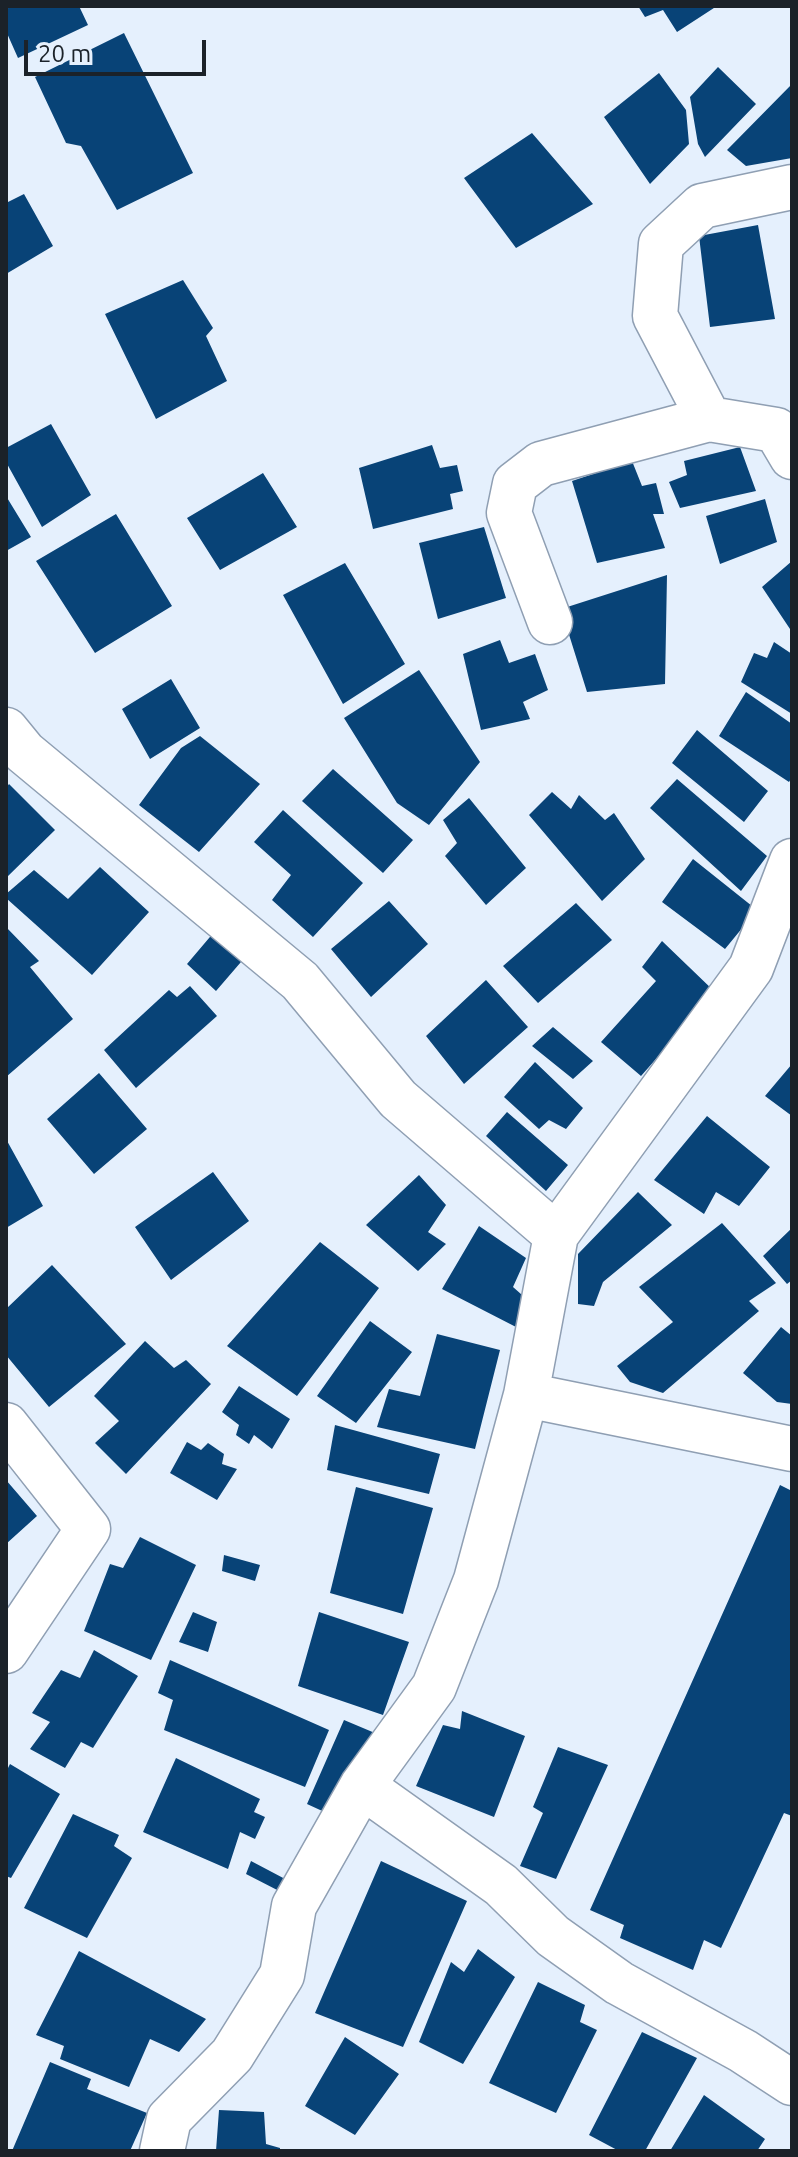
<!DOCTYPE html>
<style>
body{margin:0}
#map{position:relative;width:798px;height:2157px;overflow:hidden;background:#e5f0fd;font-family:Ubuntu,sans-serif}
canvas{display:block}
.frame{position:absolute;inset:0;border:8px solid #1b2229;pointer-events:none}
.scale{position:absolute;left:24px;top:40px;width:182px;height:36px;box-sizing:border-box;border:4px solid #1b2229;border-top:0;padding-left:10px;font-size:24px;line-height:28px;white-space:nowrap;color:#1b2229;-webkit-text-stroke:6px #e5f0fd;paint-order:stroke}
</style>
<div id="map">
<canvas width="798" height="2157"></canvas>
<div class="frame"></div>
<div class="scale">20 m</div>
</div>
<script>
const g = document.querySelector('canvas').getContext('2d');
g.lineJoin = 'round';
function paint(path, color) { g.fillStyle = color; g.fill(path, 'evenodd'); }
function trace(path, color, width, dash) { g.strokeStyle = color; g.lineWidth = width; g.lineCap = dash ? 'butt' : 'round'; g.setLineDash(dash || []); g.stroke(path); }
const building = new Path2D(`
 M13 6H79L88 25 18 58 6 31V9Z
 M638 6H717L677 32 663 10 645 17Z
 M124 33 193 173 117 210 81 146 66 143 35 77Z
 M718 67 756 104 705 157 698 144 690 97Z
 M659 73 686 110 689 144 650 184 604 117Z
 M792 84V158L746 166 727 150Z
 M532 133 593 204 516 248 464 178Z
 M24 194 53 246 6 274V203Z
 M758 225 775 319 710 327 699 236Z
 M183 280 213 328 206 336 227 381 156 419 105 314Z
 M51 424 91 495 42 527 6 462V448Z
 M432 445 440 468 457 465 463 491 450 494 453 509 373 529 359 468Z
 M740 447 756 491 680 508 669 482 687 475 684 461Z
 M632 461 642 486 656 483 664 514H653L665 548 597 563 572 481Z
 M263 473 297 527 220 570 187 518Z
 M6 496 31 537 6 551Z
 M765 499 777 542 720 564 706 516Z
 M116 514 172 606 95 653 36 561Z
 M484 527 506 598 438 619 419 543Z
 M792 561V632L762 587Z
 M345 563 405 664 343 704 283 595Z
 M667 575 665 684 587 692 561 609Z
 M500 640 509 663 535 654 548 690 523 702 530 719 481 730 463 654Z
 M774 642 792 654V714L741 682 754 653 767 658Z
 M419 670 480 762 429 825 397 803 344 718Z
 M171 679 200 728 150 759 122 709Z
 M746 692 792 724V777L789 782 719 736Z
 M697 730 768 791 744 822 672 763Z
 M200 736 260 784 199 852 139 805 181 748Z
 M333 769 413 840 383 873 302 801Z
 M677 779 767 856 741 891 650 808Z
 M9 784 55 830 6 878V788Z
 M552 792 571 809 579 795 605 820 614 813 645 859 602 901 529 815Z
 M469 798 526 868 486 905 445 856 457 843 443 820Z
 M283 810 363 883 313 937 272 900 291 875 254 842Z
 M693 859 757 910 725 949 662 902Z
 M100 867 149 912 92 975 6 898V894L34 870 68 899Z
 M389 901 428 944 371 997 331 949Z
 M576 903 612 940 538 1003 503 966Z
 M6 927 39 961 30 967 73 1019 6 1077Z
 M215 931 247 955 216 991 187 964Z
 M662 941 715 992 641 1076 601 1042 656 981 642 967Z
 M486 980 528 1027 464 1084 426 1036Z
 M190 986 217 1016 136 1088 104 1050 169 990 177 997Z
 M553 1027 593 1061 573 1079 532 1046Z
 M535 1062 583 1108 566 1129 549 1120 539 1129 504 1097Z
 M792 1064V1116L765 1096Z
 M99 1073 147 1129 94 1174 47 1119Z
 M507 1112 568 1165 546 1191 486 1136Z
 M707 1116 770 1167 739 1206 716 1192 704 1214 654 1180Z
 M6 1139 43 1206 6 1228Z
 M213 1172 249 1221 171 1280 135 1227Z
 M419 1175 446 1205 428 1232 446 1244 418 1271 366 1225Z
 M638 1192 672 1225 603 1282 594 1306 578 1304V1254Z
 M722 1223 776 1283 749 1301 759 1311 663 1393 630 1382 617 1366 673 1322 639 1287Z
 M479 1226 526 1258 513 1287 530 1302 516 1327 442 1289Z
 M792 1228V1280L787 1284 763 1256Z
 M320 1242 379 1288 297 1396 227 1346Z
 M52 1265 126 1344 49 1407 6 1355V1309Z
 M370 1321 412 1352 356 1423 317 1396Z
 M781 1327 792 1336V1404L777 1402 743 1373Z
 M437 1334 500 1350 475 1449 377 1427 389 1389 420 1396Z
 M145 1341 174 1368 186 1360 211 1384 126 1474 95 1443 119 1421 94 1396Z
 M239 1386 290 1419 272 1449 254 1435 249 1444 236 1435 239 1425 222 1412Z
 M335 1425 440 1454 429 1494 327 1470Z
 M187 1442 201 1450 208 1443 224 1454 222 1464 237 1469 217 1500 170 1473Z
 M6 1480 37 1516 6 1544Z
 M780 1485 792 1491V1816L784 1813 721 1948 704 1940 693 1970 620 1938 624 1925 590 1910Z
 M356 1487 433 1508 403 1614 330 1593Z
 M140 1537 196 1565 151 1660 84 1631 110 1564 123 1568Z
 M224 1555 260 1565 255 1581 222 1571Z
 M193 1612 217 1622 208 1652 179 1642Z
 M319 1612 409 1642 383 1715 298 1686Z
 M94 1650 138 1676 93 1748 81 1742 65 1768 30 1749 50 1722 32 1713 61 1670 80 1678Z
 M170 1660 329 1730 305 1787 164 1730 173 1700 158 1693Z
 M462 1711 525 1736 494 1817 416 1786 443 1725 460 1729Z
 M344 1720 382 1736 331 1815 307 1804Z
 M558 1747 608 1765 556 1879 520 1866 543 1813 533 1807Z
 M176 1758 260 1799 254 1812 265 1817 255 1839 240 1832 228 1869 143 1832Z
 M10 1764 60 1794 11 1878 6 1876V1772Z
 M73 1814 119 1835 114 1846 132 1858 87 1938 24 1908Z
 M251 1861 287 1880 283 1893 246 1874Z
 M381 1861 467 1901 403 2047 315 2013Z
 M478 1949 515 1977 463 2064 419 2042 451 1962 464 1972Z
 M79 1951 206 2019 179 2052 150 2039 129 2087 60 2059 64 2046 36 2035Z
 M538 1982 585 2005 580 2022 597 2030 556 2113 489 2083Z
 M642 2032 697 2058 645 2151H619L589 2135Z
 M345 2037 399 2074 355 2135 305 2106Z
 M50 2062 91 2079 87 2089 147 2113 130 2151H12Z
 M704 2095 765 2139 757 2151H670Z
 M219 2110 264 2112 266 2144 280 2148V2151H216Z`);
const street = new Path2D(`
 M792 187 702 206 661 244 655 316 709 419 776 430 792 457
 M550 622 509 513 515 484 541 464 709 419
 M6 730 24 752 300 981 398 1099 556 1235 526 1395 476 1580 434 1687 362 1786 294 1906 282 1975 232 2055 169 2119 162 2151
 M556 1235 751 968 792 861
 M526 1395 792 1449
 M6 1425 88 1529 6 1651
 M362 1786 501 1885 553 1936 619 1983 743 2051 792 2083`);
paint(building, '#084377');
trace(street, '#8f9fb3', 47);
trace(street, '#fff', 44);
</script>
